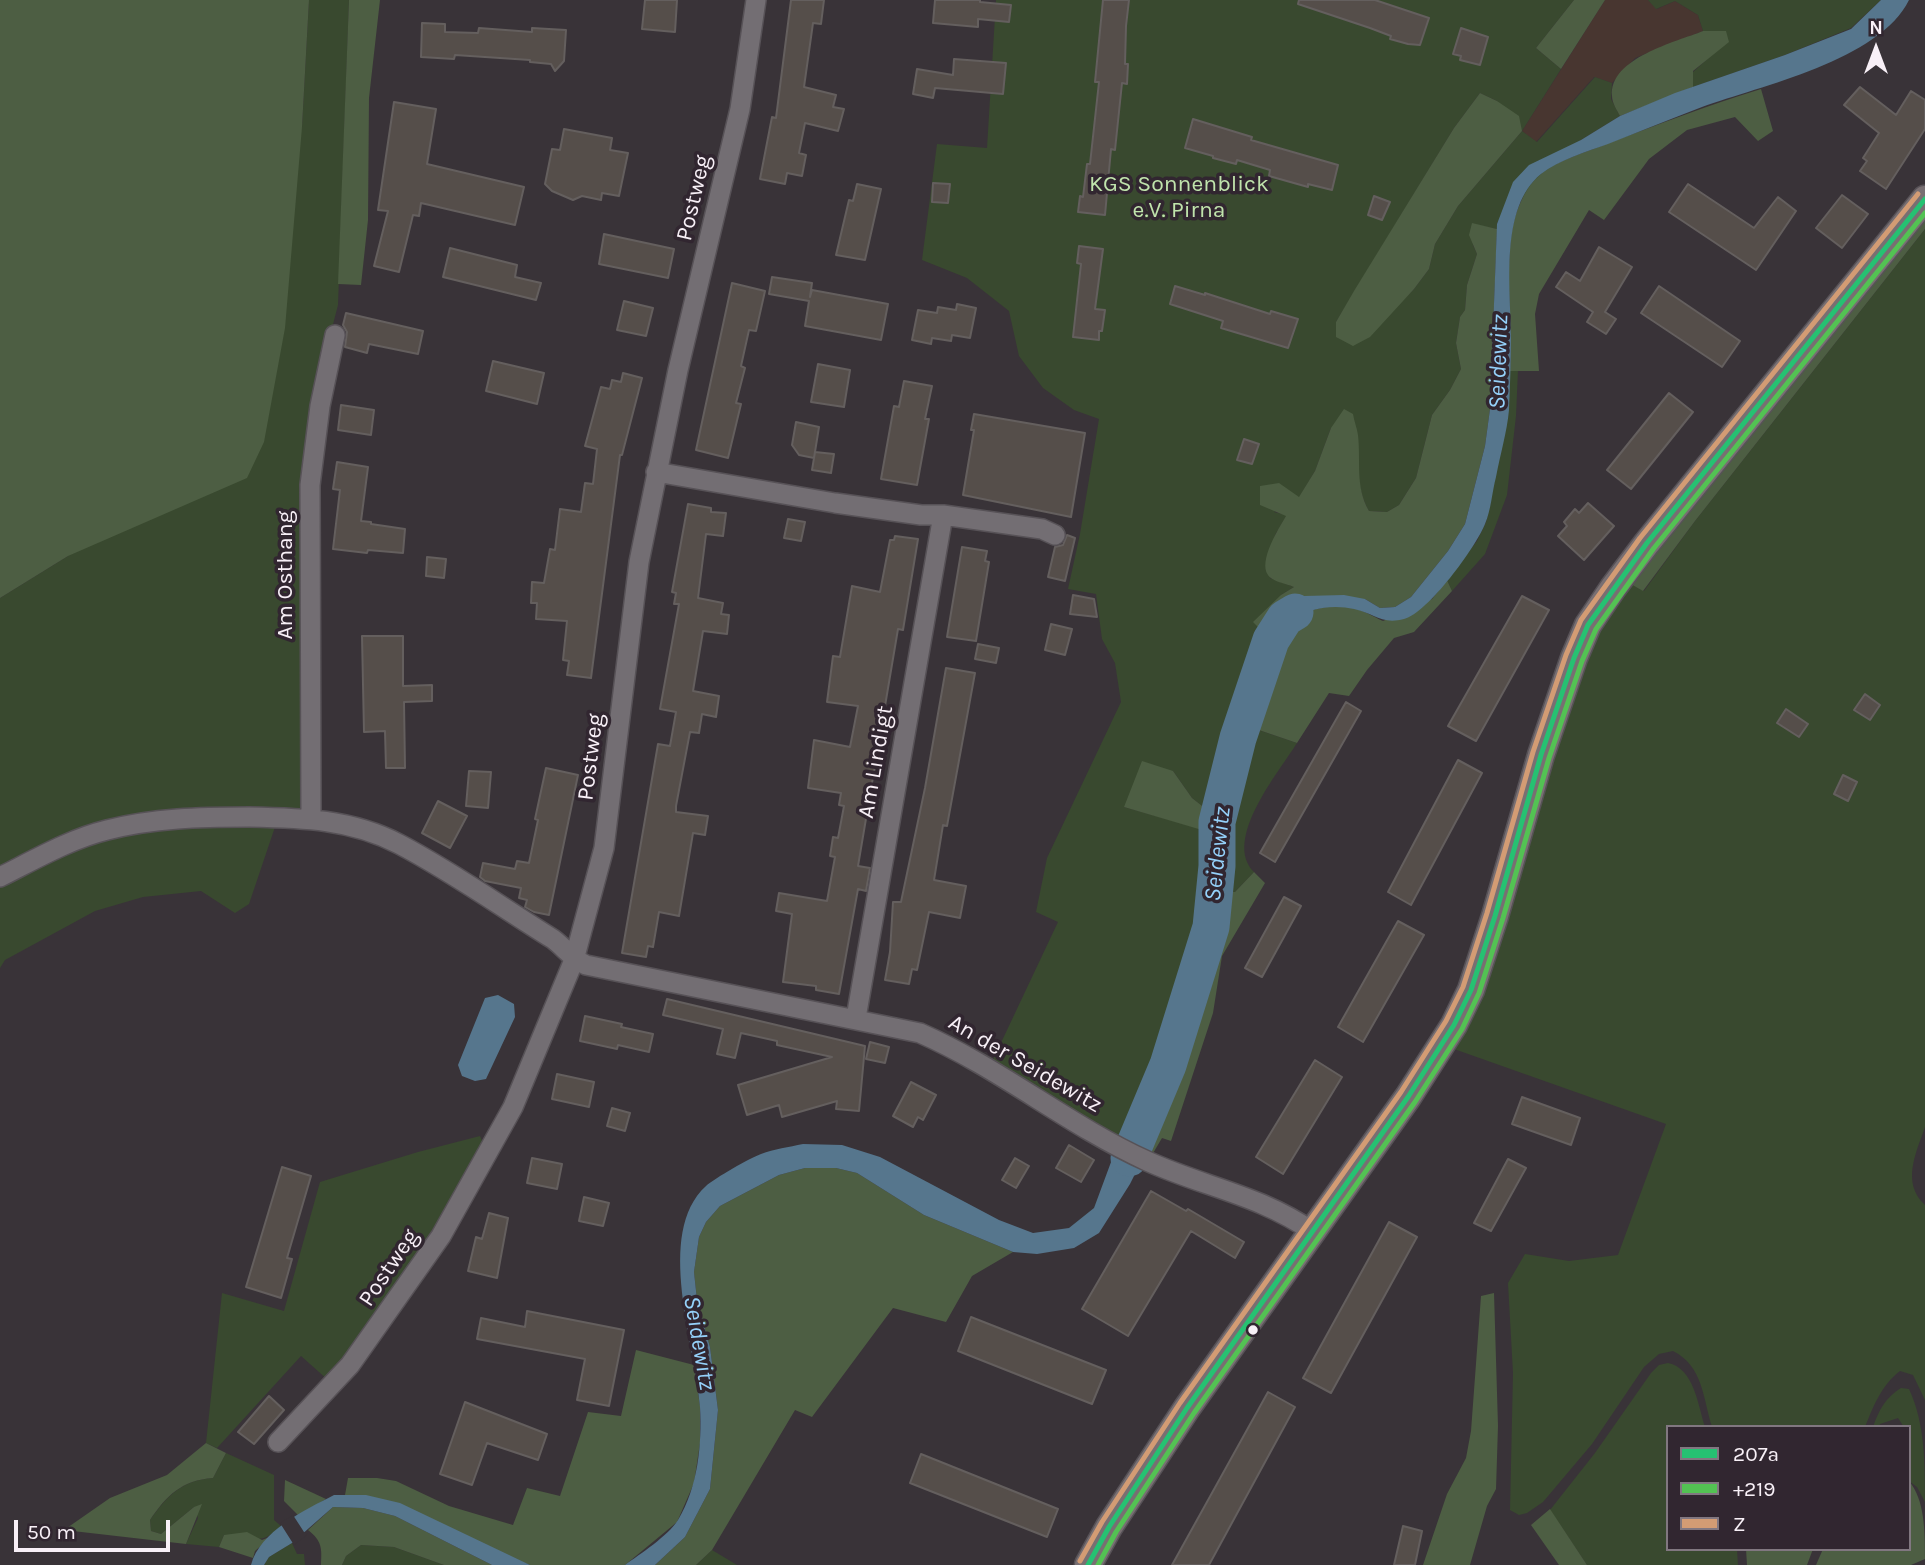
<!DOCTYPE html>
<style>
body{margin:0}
#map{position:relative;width:1925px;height:1565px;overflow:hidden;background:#393338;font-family:Karla,sans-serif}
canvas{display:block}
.legend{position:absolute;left:1666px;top:1425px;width:245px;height:126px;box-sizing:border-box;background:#312630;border:2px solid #817780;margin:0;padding:9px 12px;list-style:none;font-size:21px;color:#f8f0f7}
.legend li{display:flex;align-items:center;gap:14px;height:35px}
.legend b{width:35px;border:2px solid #817780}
.north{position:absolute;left:1841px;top:14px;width:70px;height:70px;-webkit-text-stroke:5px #312630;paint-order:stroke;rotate:0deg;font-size:19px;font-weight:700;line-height:28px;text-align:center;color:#f8f0f7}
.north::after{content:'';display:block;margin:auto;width:24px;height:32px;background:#f8f0f7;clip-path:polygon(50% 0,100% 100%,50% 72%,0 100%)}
.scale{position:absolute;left:14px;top:1520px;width:156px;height:32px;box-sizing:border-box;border:4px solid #f8f0f7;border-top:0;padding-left:9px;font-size:21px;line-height:24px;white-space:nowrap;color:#f8f0f7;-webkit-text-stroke:5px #312630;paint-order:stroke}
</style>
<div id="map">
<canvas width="1925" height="1565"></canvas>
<ul class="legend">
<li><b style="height:9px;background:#26c172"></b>207a</li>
<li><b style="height:9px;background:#53c253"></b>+219</li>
<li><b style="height:9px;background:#d39c74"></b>Z</li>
</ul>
<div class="north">N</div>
<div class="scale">50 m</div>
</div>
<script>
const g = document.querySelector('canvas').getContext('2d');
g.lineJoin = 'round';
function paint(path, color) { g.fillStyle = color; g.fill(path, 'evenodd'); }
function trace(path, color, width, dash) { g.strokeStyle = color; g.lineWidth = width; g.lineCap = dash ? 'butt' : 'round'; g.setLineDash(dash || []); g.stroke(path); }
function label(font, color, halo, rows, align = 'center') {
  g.font = font + ' Karla,sans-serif'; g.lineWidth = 7; g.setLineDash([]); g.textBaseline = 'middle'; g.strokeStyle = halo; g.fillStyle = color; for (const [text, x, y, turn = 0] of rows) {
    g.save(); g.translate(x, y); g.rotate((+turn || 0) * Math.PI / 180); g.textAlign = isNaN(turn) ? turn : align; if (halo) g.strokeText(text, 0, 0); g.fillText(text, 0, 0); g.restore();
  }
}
const industrial = new Path2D(`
 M1605 0H1648L1657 9 1675 1 1698 15 1703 31 1635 58 1612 83 1594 77 1536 142 1522 131Z`);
const green = new Path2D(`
 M309 0H349L338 305 320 375 299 517 305 756 304 807 284 813 155 814 0 873V598L68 556 302 127Z
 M996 0H1574L1536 48 1561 69 1522 131 1537 142 1595 77 1612 83 1611 99 1620 116 1581 140 1497 223V229L1472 224 1473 245 1477 254 1467 285 1465 310 1460 317 1456 343 1461 369 1450 390 1432 415 1416 478 1399 505 1387 512 1369 511C1356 488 1357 461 1358 435L1331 428 1315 471 1299 498 1274 512 1287 515 1275 535 1270 578 1294 587 1281 595 1271 640 1217 822V866L1211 927 1168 1065 1134 1147 991 1064 1058 922 1036 912 1047 858 1121 702 1115 663 1102 639 1096 594 1068 589 1080 534 1099 419 1074 410 1043 388 1019 356 1009 311 967 278 922 260 937 144 987 148ZM1480 93 1497 101 1522 131 1458 206 1435 244 1429 269 1414 289 1400 303 1336 322 1454 128ZM1173 771 1192 798 1206 809 1202 829 1124 807Z
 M1648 0H1881L1851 28 1785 55 1693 87V72L1713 54 1726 32 1703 31 1698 15 1675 1 1656 9Z
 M1925 229V1127C1916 1153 1901 1183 1925 1205V1400L1913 1375 1900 1371C1881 1386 1874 1405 1865 1427H1712C1703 1398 1703 1366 1673 1351L1659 1354 1644 1367 1592 1444 1543 1502 1527 1513 1519 1515 1510 1510 1513 1373 1508 1283 1525 1254 1569 1261 1618 1255 1666 1124 1454 1049 1567 705 1597 631 1629 583 1644 591 1695 521Z
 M1518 370 1516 416 1507 495 1485 554 1452 591 1447 580 1477 541 1486 522 1508 414 1510 371Z
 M1253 728 1297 743C1279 772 1222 840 1254 872L1235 892 1222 891 1227 822 1240 765Z
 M157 824H276L249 904 235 913 201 891 143 897 95 911 5 960 0 968V883L58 855Z
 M480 1136 483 1143 444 1212 379 1313 328 1380 301 1356 217 1448 206 1443 222 1293 284 1311 320 1182 418 1152Z
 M1668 1363C1694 1368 1698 1405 1705 1427H1668V1549H1737L1738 1565H1587L1550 1510 1595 1453 1651 1373 1659 1365Z
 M1901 1388 1909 1389C1925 1423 1925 1463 1925 1502L1917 1487 1909 1481V1427H1904L1898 1418 1880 1424 1879 1427H1873C1879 1410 1885 1398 1901 1388Z
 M226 1453 274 1475V1520L281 1526C262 1546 249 1539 224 1535L219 1547 186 1544 198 1518 194 1507 161 1534 151 1531 150 1520C167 1496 182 1480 213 1478Z
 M292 1543 297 1554H304L305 1565H264L269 1557Z
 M361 1545 394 1547 444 1565H342L346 1556Z
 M712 1550 737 1565H696Z`);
const forest = new Path2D(`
 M0 0H309L302 127 285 328 264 442 247 478 68 556 0 598Z
 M349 0H380L369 98 368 220 361 285 338 284Z
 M1574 0H1605L1561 69 1536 48Z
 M1703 31H1726L1729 42 1693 71V87L1620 116C1617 110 1612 103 1612 96 1609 58 1676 42 1703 31Z
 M1761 89 1773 131 1758 141 1735 117 1687 130 1649 159 1604 220 1589 210 1539 294 1535 314 1539 371H1510C1513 324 1503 260 1515 217 1520 202 1527 186 1539 176 1556 160 1585 153 1606 144 1657 125 1708 105 1761 89Z
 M1480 93 1497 101 1519 116 1522 131 1458 206 1435 244 1429 269 1414 289 1370 337 1353 346 1336 337V322L1354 291 1454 128Z
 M1925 210V229L1695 521 1643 591 1629 583Z
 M1472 223 1497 229 1490 409 1485 446 1465 524 1448 551 1411 597 1395 607 1380 608 1365 599 1282 611 1268 637 1253 622 1281 595 1294 587C1287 584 1271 581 1268 575 1258 561 1279 528 1286 516L1260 505V486L1279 483 1299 497 1315 471 1331 428 1344 409 1353 414C1354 421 1357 428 1358 435 1361 462 1355 486 1369 511L1387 512 1399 505 1416 478 1432 415 1450 390 1461 369 1456 343 1460 317 1465 310 1467 285 1477 254 1469 235Z
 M1447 580 1452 591 1414 632 1394 638 1367 670 1349 696 1329 693 1297 743 1253 728C1261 702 1273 644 1288 625 1301 608 1333 604 1353 608 1363 610 1374 617 1383 621L1432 599Z
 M1142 761 1173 771 1192 798 1206 809 1202 830 1124 807Z
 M1254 872 1265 883 1222 956 1213 1013 1171 1141 1162 1138 1152 1155 1145 1152 1203 995 1215 940 1222 891 1235 892Z
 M805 1168H836L857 1173 924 1215 1013 1252 972 1276 946 1322 893 1308 812 1417 795 1410 712 1550 696 1565H655L685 1537 710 1489 718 1410 710 1347 697 1300 694 1272 699 1237 706 1222 720 1206 779 1175Z
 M1494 1293 1498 1426 1496 1489 1487 1506 1470 1565H1423L1447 1494 1466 1458 1471 1431 1481 1296Z
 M636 1350 694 1365 700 1406V1443L694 1483 677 1522 625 1565H530L345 1495 348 1478H377L396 1481 449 1506 513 1525 527 1488 560 1496 588 1412 621 1416Z
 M206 1443 226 1453 213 1478C182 1480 166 1496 150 1520L151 1531 161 1534 194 1507 202 1504 186 1544 64 1530 110 1498 167 1475Z
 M285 1480 326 1499 299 1516 284 1501Z
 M1909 1481C1925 1500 1925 1532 1925 1559L1911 1565H1816L1823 1549H1909Z
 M333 1507 363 1508 395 1516 492 1565H444L394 1547 361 1545 346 1556 342 1565H321C322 1548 322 1541 308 1530Z
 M1550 1509 1587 1565H1559L1531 1525Z
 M247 1532 262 1540 272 1536 255 1551 253 1558 219 1547 224 1535Z
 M1746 1549H1813L1807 1565H1747Z`);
const water = new Path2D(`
 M1881 0H1909C1880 60 1760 86 1702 107 1670 119 1639 132 1608 144 1586 152 1559 160 1541 174 1499 208 1511 288 1511 336 1511 360 1510 385 1509 410 1507 432 1500 455 1496 477 1492 492 1491 510 1485 524 1476 547 1428 613 1404 619 1381 625 1374 613 1354 609 1333 604 1304 608 1289 623 1285 628 1282 636 1279 642L1240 765 1227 822 1225 874 1215 940 1203 995 1145 1152 1134 1147 1168 1065 1211 927 1217 866V822L1238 738 1271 640 1268 637 1282 611 1304 596 1344 595 1365 599 1380 608 1395 607 1411 597 1448 551 1465 524 1485 446 1490 409 1497 224 1513 182 1529 165 1581 140 1620 116 1675 93 1785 55 1851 29Z
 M498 995 514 1004 515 1017 486 1079 475 1081 462 1076 458 1065 485 998Z
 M803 1144 842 1145 880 1157 999 1220 1033 1233 1069 1228 1094 1208 1114 1154 1139 1166 1130 1184 1099 1233 1074 1248 1037 1254 1013 1252 924 1215 857 1173 836 1168H805L779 1175 720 1206 706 1222 699 1237 694 1272 697 1300 710 1347 718 1410 710 1489 685 1537 655 1565H625C640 1554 668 1536 678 1520 698 1487 702 1445 700 1407 696 1347 654 1233 706 1186 715 1178 750 1158 761 1154 774 1149 789 1147 803 1144Z
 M334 1495H366L400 1503 530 1565H492L395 1516 363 1508 333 1507 292 1543 269 1557 264 1565H251C260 1531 305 1510 334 1495Z`);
const pier = new Path2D(`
 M293 1515 304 1532 308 1534 294 1545 280 1523Z`);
const river = new Path2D(`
 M1129 1158 1168 1065 1211 927 1217 866V822L1238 738 1271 640 1285 618 1295 612`);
const building = new Path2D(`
 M645 0H677L675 32 642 29Z
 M791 0H824L821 24 813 23 804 87 836 95 833 107 844 109 838 131 805 123 799 153 806 155 802 176 787 173 785 184 760 179 772 117 776 118Z
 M935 0H980V2L1011 5 1009 22 978 19V27L933 23Z
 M1103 0H1129L1126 26 1125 64H1128L1127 84 1122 83 1115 150 1111 149 1105 215 1078 212 1080 196 1083 197 1087 164H1090L1099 82H1095Z
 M1299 0H1375L1429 18 1420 45 1408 44 1390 39 1391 36 1370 28 1298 4Z
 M422 23 445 24V32L478 33 479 28 532 32V28L566 30 564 61 555 71 551 64 530 62V60L455 55 454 59 421 57Z
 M1461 28 1488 37 1480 65 1460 60 1461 56 1453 54Z
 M954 59 1006 63 1003 94 935 88 933 98 913 94 917 69 953 75Z
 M1860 87 1896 115 1911 91 1925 100V129L1886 189 1860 171 1867 161 1863 158 1879 133 1844 105Z
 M394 102 436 109 427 164 524 187 515 225 421 203 419 216 413 215 399 272 374 266 388 211 378 210Z
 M1193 119 1252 137 1251 140 1338 165 1332 190 1308 184V187L1269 176 1270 170 1237 160 1236 164 1213 158V156L1185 148Z
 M564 129 612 138 610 150 628 153 619 196 602 193 601 200 582 196 573 200 552 191 545 184 552 149 560 150Z
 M933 183 950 184 948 203 932 202Z
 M857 184 881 189 865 260 836 255 849 200 853 201Z
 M1688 184 1754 228 1778 197 1796 211 1756 270 1669 212Z
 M1842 195 1868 214 1842 248 1816 228Z
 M1374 196 1390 202 1382 220 1368 215Z
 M604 234 674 249 668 278 599 264Z
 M1079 246 1103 249 1095 309 1105 310 1102 331H1099V340L1073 337 1081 264 1077 263Z
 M1599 247 1632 267 1605 312 1616 319 1606 334 1587 322 1593 312 1556 287 1566 272 1580 281Z
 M450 248 517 265 515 277 541 283 536 300 443 277Z
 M772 277 812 283 810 297 812 290 888 304 881 340 805 326 809 301 769 294Z
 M732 283 765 291 756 331 749 330 741 366 745 368 736 403 741 404 728 458 696 450Z
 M1175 286 1205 295V293L1270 314 1271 311 1298 319 1288 348 1221 328 1223 321 1170 304Z
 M1659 286 1740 341 1722 367 1641 313Z
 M624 301 653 308 646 336 617 330Z
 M957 304 976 308 970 338 952 335 951 341 932 338 931 344 912 340 918 310 937 313 938 307 956 310Z
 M346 313 423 331 418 354 369 344 367 353 345 347 347 332 343 325Z
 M493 361 544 373 537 404 486 391Z
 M818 364 850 370 844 407 811 402Z
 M623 373 642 378 622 455H620L591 678 567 675 569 661 563 660 567 621 536 619 537 603H531L532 582 544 583 550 549 555 550 560 509 581 512 585 483 593 484 597 449 585 446 601 387 610 389 612 380 621 382Z
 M904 381 932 386 925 419H929L917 485 881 479 894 406 899 407Z
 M1669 393 1693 412 1631 489 1607 470Z
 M341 405 374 410 371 435 338 430Z
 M974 414 1085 433 1071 517 963 495 974 430H971Z
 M796 422 819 427 814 458 799 455 792 445Z
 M1244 439 1259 444 1252 464 1237 460Z
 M815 452 834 454 831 473 812 470Z
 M337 462 368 467 361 521 371 522V524L405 529 403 553 368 550 367 553 333 549 340 490 333 489Z
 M1588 503 1614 526 1584 560 1558 536 1567 526 1564 522 1575 509 1579 513Z
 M688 504 711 508V512L726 513 723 536 706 534 698 598 723 603 721 614 729 615 727 634 703 631 693 691 719 696 716 717 702 714 699 733 690 732 676 806V812L708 816 705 835 693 833 679 916 659 912 653 947 648 946 646 957 622 953 658 744 670 746 676 712 660 709 679 604H674L676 593 672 592Z
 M788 519 805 522 801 541 784 538Z
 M1067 535 1075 538 1065 581 1048 577 1055 547 1063 545Z
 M895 536 918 539 903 630 898 629 858 866 870 868 866 891 858 889 839 994 816 990V986L783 982 792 914 776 911 779 893 827 901 835 857 830 856 833 837 838 838 844 806 839 805 841 793 808 788 814 740 850 747 858 706 827 702 833 656 840 657 852 586 880 592 890 540H894Z
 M962 547 987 551 985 561 989 562 976 641 947 637Z
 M427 557 446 559 444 578 426 576Z
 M1073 595 1094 599 1097 617 1070 614Z
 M1522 596 1549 610 1476 741 1448 726Z
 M1051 624 1072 629 1065 655 1045 650Z
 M362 636H403V686L432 685V701L404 702 405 768H386L385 731 364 732Z
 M978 644 999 648 996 663 975 659Z
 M946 668 975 673 947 826 943 825 934 880 966 886 960 918 929 912 917 970 912 969 909 984 885 980 890 952 893 902H901L925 788Z
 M1865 694 1880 705 1870 720 1854 710Z
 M1346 702 1361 711 1275 862 1260 853Z
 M1786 709 1808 724 1799 737 1777 723Z
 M1458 760 1482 773 1411 905 1388 892Z
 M546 768 578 775 549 915 534 912 525 907 527 900 519 898 521 888 485 881 480 877 483 863 515 869 517 861 529 863 538 820 535 819Z
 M469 771 491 772 488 808 466 806Z
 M1843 775 1857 782 1848 801 1834 794Z
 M438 801 467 816 450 848 422 833Z
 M1284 897 1301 906 1262 977 1245 968Z
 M1398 921 1424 935 1363 1042 1338 1027Z
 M667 999 865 1046 859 1111 836 1109 837 1101 782 1117 779 1105 747 1115 738 1085 832 1057 777 1045V1041L741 1033 735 1058 717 1054 723 1029 663 1015Z
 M585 1016 622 1024 621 1027 653 1034 649 1052 618 1045 617 1049 580 1041Z
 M870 1042 889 1047 885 1063 866 1059Z
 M1315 1060 1342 1077 1283 1174 1256 1157Z
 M557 1074 594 1082 589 1107 552 1099Z
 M911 1082 936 1095 923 1120 918 1117 913 1127 893 1116Z
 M1522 1097 1580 1118 1571 1145 1512 1124Z
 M612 1108 630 1113 625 1131 607 1126Z
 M1069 1145 1094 1160 1081 1182 1056 1168Z
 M532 1158 562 1164 557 1189 527 1183Z
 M1015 1158 1029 1166 1016 1188 1002 1180Z
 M1508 1159 1526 1168 1491 1231 1474 1223Z
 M282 1167 311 1176 287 1258 292 1259 281 1298 246 1287Z
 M1151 1191 1186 1211 1188 1209 1244 1242 1235 1258 1191 1231 1128 1336 1082 1309Z
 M584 1197 609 1203 603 1226 579 1221Z
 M489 1213 508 1218 497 1278 468 1271 476 1237 482 1239Z
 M1389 1222 1417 1237 1331 1393 1303 1378Z
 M527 1311 624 1330 609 1406 577 1400 585 1359 477 1339 481 1318 525 1327Z
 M971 1317 1106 1370 1092 1404 958 1351Z
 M1268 1392 1295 1407 1209 1565H1172Z
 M269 1396 284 1410 254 1444 238 1432Z
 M465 1402 547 1434 538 1460 487 1443 472 1485 440 1474Z
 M921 1454 1058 1509 1047 1537 910 1483Z
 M1403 1526 1422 1531 1415 1565H1394Z`);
const minor = new Path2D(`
 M656 472 835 503 921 515H943L856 1018
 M943 515 1042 529 1055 535
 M311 818 310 485 320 406 335 335
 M0 877C34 860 70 839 107 830 154 818 201 817 249 817 302 818 351 819 399 844 451 871 503 908 553 939 565 948 572 959 586 965L920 1033C1000 1068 1068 1125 1147 1161 1204 1187 1260 1195 1313 1232
 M278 1442 350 1365 441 1236 513 1107 574 960 604 848 639 562 678 370 740 109 756 0`);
const secondary = new Path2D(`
 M1088 1565 1109 1527 1187 1408 1408 1097 1454 1025 1471 990 1495 916 1541 755 1574 658 1588 625 1613 588 1647 543 1925 199`);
const bus1 = new Path2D(`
 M1088 1565 1109 1527 1187 1408 1408 1097 1454 1025 1471 990 1495 916 1541 755 1574 658 1588 625 1647 543 1925 199`);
const bus2 = new Path2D(`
 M1098 1565 1116 1532 1194 1413 1415 1102 1462 1029 1479 993 1503 918 1549 758 1582 661 1596 629 1654 548 1925 213`);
const bus3 = new Path2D(`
 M1080 1561 1102 1522 1180 1403 1401 1092 1446 1021 1463 987 1487 913 1533 752 1566 655 1581 620 1640 538 1918 194`);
const markers = [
 [1253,1330,6,"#f8f0f7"]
];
const parkNames = [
 ["KGS Sonnenblick",1179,184],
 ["e.V. Pirna",1179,210]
];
const streetNames = [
 ["Postweg",694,198,-77],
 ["Am Osthang",285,575,-90],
 ["Postweg",591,757,-83],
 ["Am Lindigt",876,762,-80],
 ["An der Seidewitz",1025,1064,30],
 ["Postweg",389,1268,-56]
];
const waterNames = [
 ["Seidewitz",1499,362,-88],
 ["Seidewitz",1218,854,-84],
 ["Seidewitz",699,1343,80]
];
paint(industrial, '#483630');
paint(green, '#39492f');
paint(forest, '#4d5e43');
paint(water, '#56768d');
paint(pier, '#393338');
trace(river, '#56768d', 37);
paint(building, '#554e4a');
trace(building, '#645f5e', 2);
trace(minor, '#575257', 22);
trace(secondary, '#575257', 29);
trace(minor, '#736e73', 19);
trace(secondary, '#786f72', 26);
trace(bus1, '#26c172', 5);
trace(bus2, '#53c253', 5);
trace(bus3, '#d39c74', 5);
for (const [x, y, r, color] of markers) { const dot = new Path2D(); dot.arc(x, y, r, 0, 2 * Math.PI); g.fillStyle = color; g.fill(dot); trace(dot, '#312630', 2.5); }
label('23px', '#c0e4ac', '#312630', parkNames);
label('23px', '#f8f0f7', '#312630', streetNames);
label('italic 24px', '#95d1fa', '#312630', waterNames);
</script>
